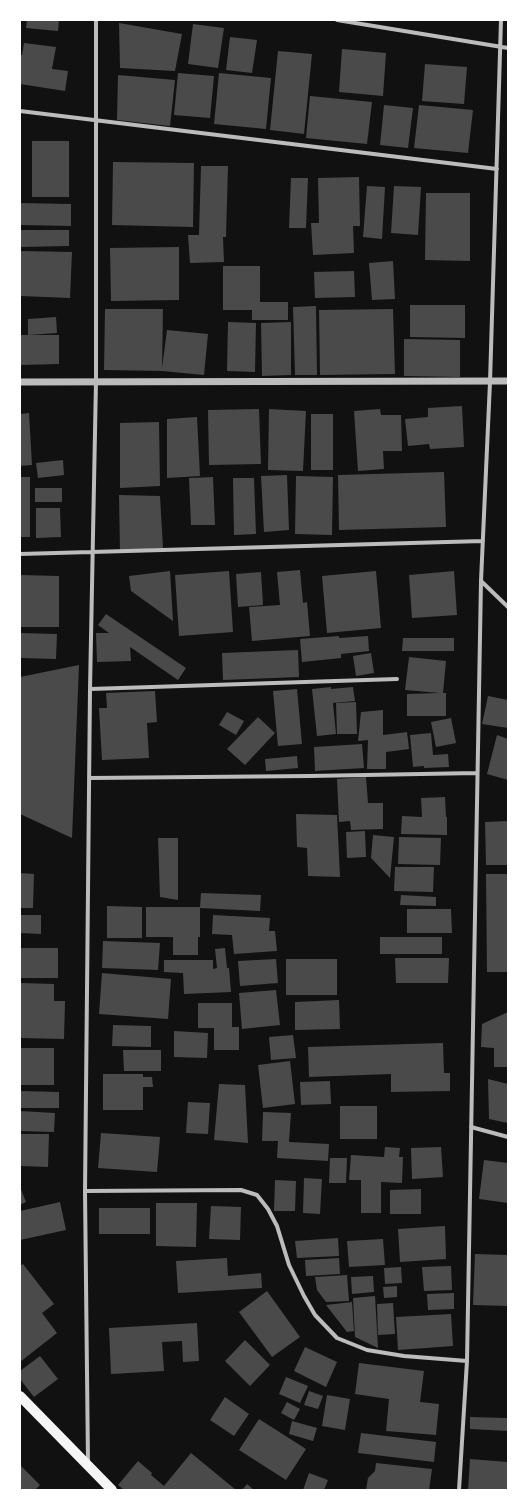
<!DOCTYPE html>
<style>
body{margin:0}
#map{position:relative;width:528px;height:1510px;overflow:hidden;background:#111;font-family:"Playfair Display",serif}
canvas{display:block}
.frame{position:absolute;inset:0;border:21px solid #fff;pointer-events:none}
</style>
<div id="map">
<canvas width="528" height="1510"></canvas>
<div class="frame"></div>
</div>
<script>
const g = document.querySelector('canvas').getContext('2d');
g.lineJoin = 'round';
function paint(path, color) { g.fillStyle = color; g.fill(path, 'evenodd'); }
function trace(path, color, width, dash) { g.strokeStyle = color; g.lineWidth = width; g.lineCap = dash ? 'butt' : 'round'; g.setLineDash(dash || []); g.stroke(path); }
const building = new Path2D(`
 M27 20H59L58 31 26 28Z
 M119 23 182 34 175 71 120 68Z
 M193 24 224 28 218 68 188 64Z
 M230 37 257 40 252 73 226 70Z
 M24 43 56 47 52 69 68 71 65 91 20 84V55H22Z
 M342 49 386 53 383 96 339 92Z
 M278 51 312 54 304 134 270 130Z
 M425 64 467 67 464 104 422 101Z
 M178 73 214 76 210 118 174 115Z
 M219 73 271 78 266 129 214 124Z
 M118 75 175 80 170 126 117 120Z
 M310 96 372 102 367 144 306 138Z
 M384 105 413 108 408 148 380 145Z
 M419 105 473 110 468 153 414 148Z
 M32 141H69V197H32Z
 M113 162 194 163 193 227 112 225Z
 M201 166H228L226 237H223L224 262 190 263 188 235H199Z
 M359 177 360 226H353L354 253 313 255 311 223H319L318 178Z
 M291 178H308L306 228H289Z
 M367 186 385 187 382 239 363 237Z
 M394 186 421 187 418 235 391 233Z
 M426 193H470V261L425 260Z
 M20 203 71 204V226L20 225Z
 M20 230H69V246L20 247Z
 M179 247V300L111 301 110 248Z
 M20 251 72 252 70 298 20 296Z
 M393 261 395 299 372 300 369 263Z
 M223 266H260V302H288V320H252V310H223Z
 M354 271 355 297 315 298 314 272Z
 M410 305H465V338L410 337Z
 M316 306 317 375H295L293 307Z
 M105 309H163L162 368 167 330 208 334 204 375 162 371 104 370Z
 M393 309 395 374 320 375 319 310Z
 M56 317 57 333 28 335V319Z
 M228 322 256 323 255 372 227 371Z
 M291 322V375L262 376 261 323Z
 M20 335H59V364L20 365Z
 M404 339 460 340V377L404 376Z
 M462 406 464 447 430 449 429 444 408 446 405 419 428 417V408Z
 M259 409 261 464 209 465 208 410Z
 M269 409 306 411 303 471 268 470Z
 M380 409 381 415H401L402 451H383L384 469 358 471 354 411Z
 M29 413 32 465 20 466V414Z
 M311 414H333V470H311Z
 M197 417 200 476 167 478V419Z
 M159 422 160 486 120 488V423Z
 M63 460 64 475 38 478 36 463Z
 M444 472 446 527 339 530 338 475Z
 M287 475 289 530 264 532 261 476Z
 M296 476 333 477 332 535 295 534Z
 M20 477H30V537H20Z
 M213 477 215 525H191L189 478Z
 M233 478H254L256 534 234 535Z
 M35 488H62V502H35Z
 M119 495 160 496 163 548 120 551Z
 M36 508H60L61 537 36 538Z
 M300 570 303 603 307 602 310 636 252 641 249 607 280 605 277 572Z
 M170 571 173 621 131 591 129 576Z
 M229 571 233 632 179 636 175 575Z
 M376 571 381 628 327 633 322 576Z
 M454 571 457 615 412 618 409 575Z
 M261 572 263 605 238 607 236 574Z
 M20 575 59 576V627H20Z
 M106 614 186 668 178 680 130 647 131 661 97 662 96 633H109L98 625Z
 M20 633 57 634 56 659 20 658Z
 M339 636V638L368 636 369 651 341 654V658L302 662 300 639Z
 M403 638H454V651H402Z
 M298 650 299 677 223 680 222 653Z
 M371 653 374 673 356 676 353 656Z
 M409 657 446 661 443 693H446V716H407V694L440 693 405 690Z
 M79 665 72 838 20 814V677Z
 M331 687V689L353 687 355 701 333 703 336 734 317 736 312 689Z
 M297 689 302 744 278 746 273 691Z
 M155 691 157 722 147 723 149 758 102 760 99 708H107L106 693Z
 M488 696 508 700V728L482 724Z
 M356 702 357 734H337L336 703Z
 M383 710V735L407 732 409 749 386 752V769H367L368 740 358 741 361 712Z
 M227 712 244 721 236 735 219 725Z
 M258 717 275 733 245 765 227 749Z
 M451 718 456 743 436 747 431 722Z
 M431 733 433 755 448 754 449 767 424 768V766L413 767 410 735Z
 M497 735 508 739V780L487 774Z
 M362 744 364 768 315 771 314 747Z
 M297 756 298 768 266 771 265 759Z
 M366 777 368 803H383V829L351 830 350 821 339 822 337 779Z
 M445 797 446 817H447V835L401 834 402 816 422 817 421 798Z
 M296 814 337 815 340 877 308 876 307 848 297 847Z
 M508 821V865H486L485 822Z
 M365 831 366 857 347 858 346 832Z
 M373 835 394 837 390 878 371 858Z
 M399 837 441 838 440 865 398 864Z
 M158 838H178V900L160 897Z
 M395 867H434L433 892 394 891Z
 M20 873 34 874 33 908H20Z
 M486 874H508V972H487Z
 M201 893 261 895 260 911 200 908V937H198V955H173V937H146V907H200Z
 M401 895 436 897V906L400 905Z
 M107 906 142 907V938H107Z
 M407 909H451L452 933H407Z
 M20 915H41V934L20 933Z
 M213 915 270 918 269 931H275L277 951 234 954 232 935 212 934Z
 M380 937H442V954H380Z
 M103 941 160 943 158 970 102 968Z
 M20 948H58V978H20Z
 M225 948 227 968H229L231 992 184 994 183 973 164 972V960H213V969L217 968 215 949Z
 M395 958H449L448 983H396Z
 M276 959 278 983 240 986 238 961Z
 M286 959H337V995H286Z
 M102 973 171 979 168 1019 99 1014Z
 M20 983 54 984V1001H65L64 1039 20 1038Z
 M276 990 280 1025 242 1029 239 993Z
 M339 1000 340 1029 295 1030V1002Z
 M198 1003H232V1027H239V1050H214V1028H198Z
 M508 1012V1067H494V1048L481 1047 482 1024Z
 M113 1025 151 1026V1047L112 1046Z
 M174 1031 208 1033 207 1058 174 1057Z
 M293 1035 296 1058 271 1060 269 1037Z
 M443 1043 444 1073H450V1091L391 1092V1074L309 1077 308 1047Z
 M20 1048H54V1085H20Z
 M123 1050H161V1071H124Z
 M290 1061 295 1104 263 1108 258 1065Z
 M103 1074H143V1077H152L153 1087H143V1110H103Z
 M488 1079 508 1084V1123L489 1119Z
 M330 1081 331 1104 301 1105 300 1082Z
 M219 1084 245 1085 248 1143 214 1140Z
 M20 1091 59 1092V1108H20Z
 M188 1102 210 1103 208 1134 186 1133Z
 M340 1106H377V1139H340Z
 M20 1111 55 1113 54 1132 20 1131Z
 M263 1112 291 1113 289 1142 329 1144 328 1161 277 1158 278 1141H262Z
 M101 1133 160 1137 157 1172 98 1168Z
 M20 1134H49L48 1167 20 1166Z
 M385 1147 400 1148 399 1157H403L402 1183 381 1182V1213H361V1180H349L351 1155 384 1157Z
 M441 1147 443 1177 412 1179 411 1148Z
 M330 1158H347L346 1183H329Z
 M484 1160 508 1163V1203L479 1199Z
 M304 1178 322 1179 320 1214 303 1213Z
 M275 1180 296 1181 295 1211H274Z
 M20 1187 26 1202 20 1205Z
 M421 1189V1214H390V1190Z
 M60 1202 66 1230 20 1240V1211Z
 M156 1203H197L196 1247 156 1246Z
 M211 1206 241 1207 240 1240 209 1239Z
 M99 1208H150V1234H99Z
 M445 1226 446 1259 400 1262 398 1229Z
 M338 1238 339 1256 297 1258 295 1241Z
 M383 1239 385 1265 349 1267 347 1241Z
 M475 1254 508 1255V1306L473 1305Z
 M227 1258 228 1276 261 1273 262 1288 178 1293 176 1261Z
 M339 1258 340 1274 306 1276 305 1260Z
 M23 1264 54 1304 42 1313 57 1333 20 1362V1266Z
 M451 1266 452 1290 424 1291 422 1267Z
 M401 1267 402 1283 385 1284 384 1268Z
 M347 1275 349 1301 326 1302 317 1290 315 1277Z
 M373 1276 374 1292 352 1294 351 1277Z
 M397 1286V1297L384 1298 383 1287Z
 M267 1291 300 1337 272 1357 239 1312Z
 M454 1293V1309L428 1310 427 1294Z
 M375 1296 378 1348 355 1337 353 1298Z
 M352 1302 354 1331 347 1332 326 1305Z
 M393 1303 395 1334 378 1335 377 1304Z
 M451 1314 453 1346 398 1350 396 1317Z
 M197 1323 199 1361 183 1362 182 1341 162 1342 164 1371 111 1374 109 1328Z
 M245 1340 270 1365 250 1386 225 1361Z
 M305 1347 337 1362 326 1387 294 1371Z
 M40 1356 58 1379 34 1397 20 1379V1371Z
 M359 1363 424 1371 420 1402 439 1404 436 1435 386 1431 389 1399 355 1394Z
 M286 1377 308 1386 300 1403 279 1394Z
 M309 1391 323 1396 318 1409 304 1405Z
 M327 1395 350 1399 345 1430 322 1426Z
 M225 1397 249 1414 234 1436 210 1420Z
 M287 1402 300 1409 294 1420 281 1413Z
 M470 1417 508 1418V1431L470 1429Z
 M259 1419 306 1449 286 1480 239 1450Z
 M292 1421 317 1428 313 1441 289 1434Z
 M361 1433 436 1442 434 1462 358 1453Z
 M191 1453 236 1490H124L118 1485 138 1461 152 1473 151 1475 164 1486Z
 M470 1459 508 1462V1490H468Z
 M376 1463 432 1469 429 1490H366L368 1478 375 1471Z
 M20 1465 40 1485 35 1490H20Z
 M309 1473 328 1480 324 1490H303Z
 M247 1484 254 1490H242Z`);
const minor = new Path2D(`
 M337 20 508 48
 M20 111 497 169
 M20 554 483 541
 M481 581 508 607
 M90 689 397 679
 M89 778 309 776 477 773
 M471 1127 508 1137
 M85 1191 241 1190 257 1195 268 1209 277 1226 289 1265 304 1296 315 1315 337 1338 367 1350 404 1356 467 1361
 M88 1463 85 1191 90 689 96 381V20
 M459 1490 467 1361 481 581 490 382 501 20`);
const tertiary = new Path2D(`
 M20 382 508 381`);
const primary = new Path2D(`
 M20 1396 112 1490`);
paint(building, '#4a4a4a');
trace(minor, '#bcbcbc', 4);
trace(tertiary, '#bcbcbc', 7);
trace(primary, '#f5f5f5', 10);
</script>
